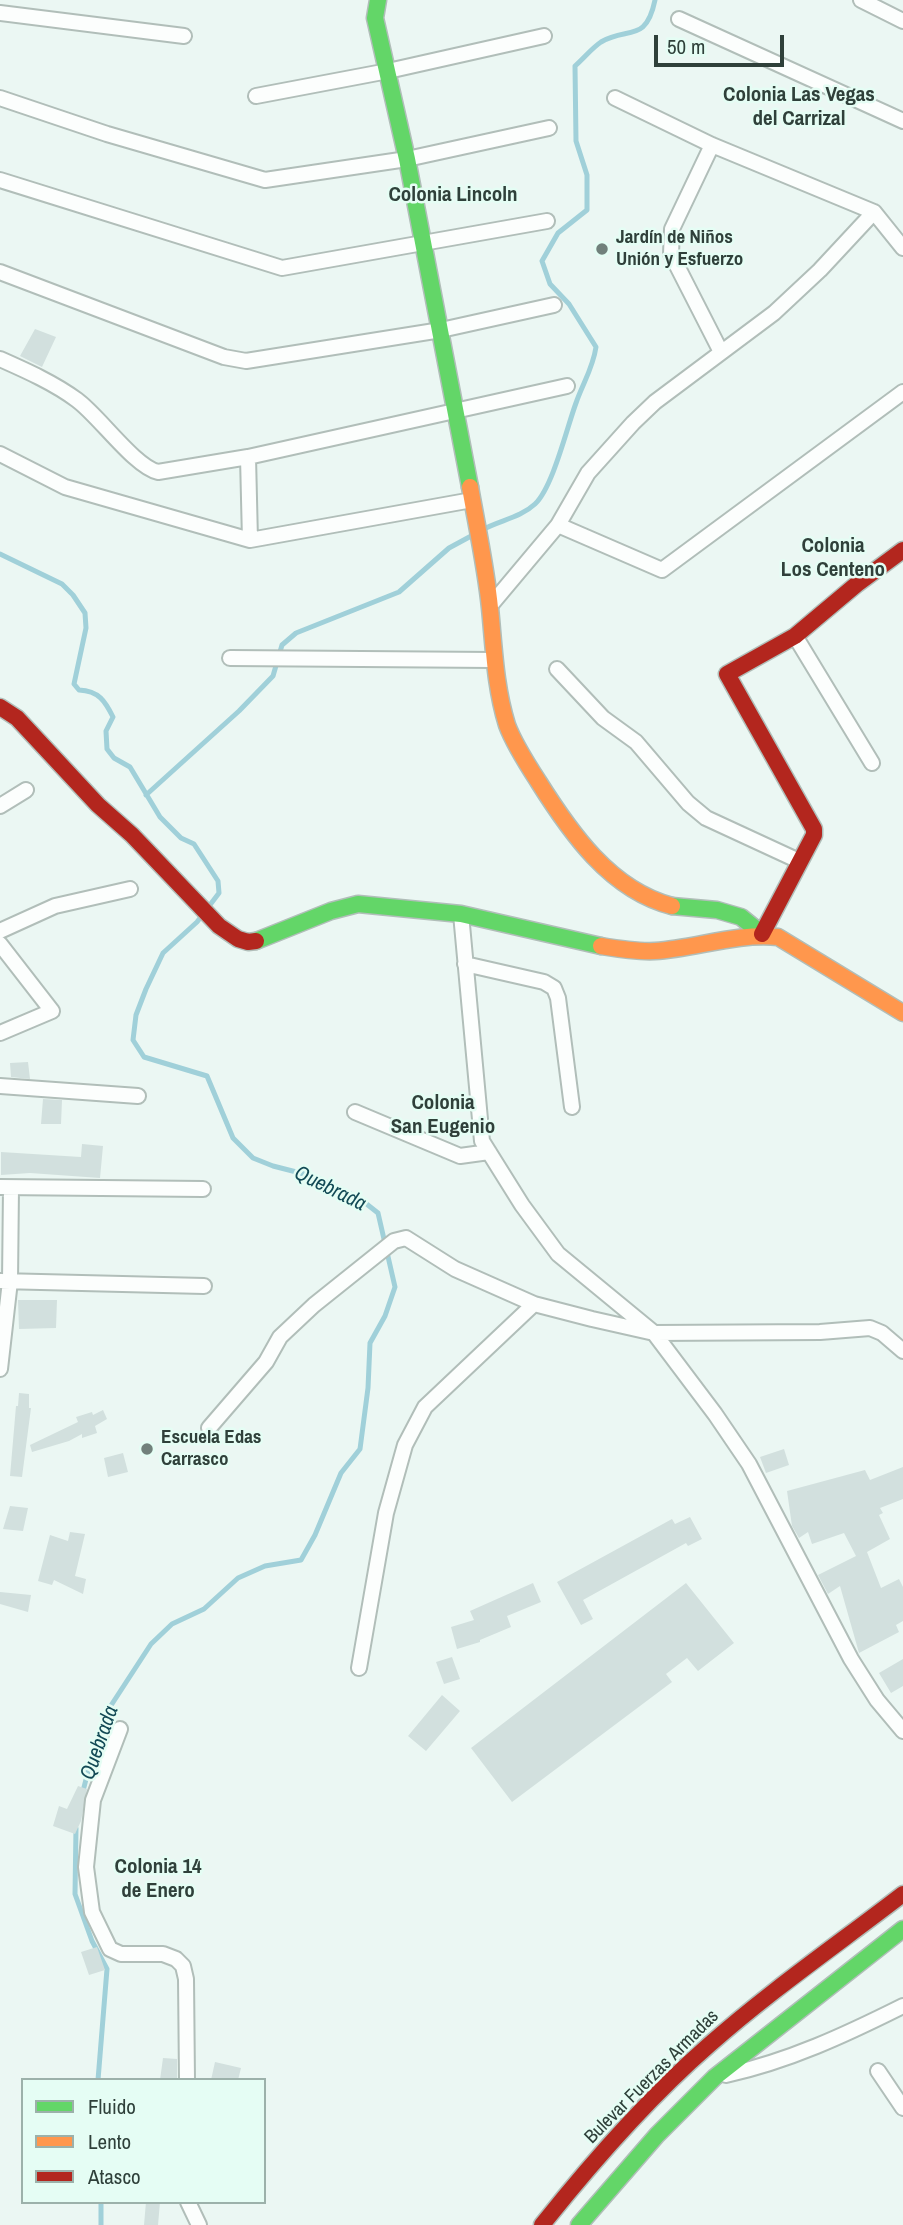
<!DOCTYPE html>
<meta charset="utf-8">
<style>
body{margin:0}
#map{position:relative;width:903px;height:2225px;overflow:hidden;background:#ebf7f3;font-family:"Archivo Narrow",sans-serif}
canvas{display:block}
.legend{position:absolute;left:21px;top:2078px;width:245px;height:126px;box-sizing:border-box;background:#e5fdf4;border:2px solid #9cb1aa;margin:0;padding:9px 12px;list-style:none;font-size:21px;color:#2f403a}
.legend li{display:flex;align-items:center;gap:14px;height:35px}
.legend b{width:35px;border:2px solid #9cb1aa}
.scale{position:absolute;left:654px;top:35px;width:130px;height:32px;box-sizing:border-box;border:4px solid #2f403a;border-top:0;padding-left:9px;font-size:21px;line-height:24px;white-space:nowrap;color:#2f403a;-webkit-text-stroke:5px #e5fdf4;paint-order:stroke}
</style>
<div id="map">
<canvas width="903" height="2225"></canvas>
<ul class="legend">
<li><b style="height:9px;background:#63d668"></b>Fluido</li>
<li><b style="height:9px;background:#ff974d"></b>Lento</li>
<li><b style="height:9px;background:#b3261e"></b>Atasco</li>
</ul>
<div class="scale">50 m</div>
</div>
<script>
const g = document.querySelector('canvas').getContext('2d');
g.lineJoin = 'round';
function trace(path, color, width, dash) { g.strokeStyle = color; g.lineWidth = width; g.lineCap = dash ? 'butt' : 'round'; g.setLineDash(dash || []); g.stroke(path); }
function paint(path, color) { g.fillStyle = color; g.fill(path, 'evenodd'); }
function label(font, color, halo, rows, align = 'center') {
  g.font = font + ' "Archivo Narrow",sans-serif'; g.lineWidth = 5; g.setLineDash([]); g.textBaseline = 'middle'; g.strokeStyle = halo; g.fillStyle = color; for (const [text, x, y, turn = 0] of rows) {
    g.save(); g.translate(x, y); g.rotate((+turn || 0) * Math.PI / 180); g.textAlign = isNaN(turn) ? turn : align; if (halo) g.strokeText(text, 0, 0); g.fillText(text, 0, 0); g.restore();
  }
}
const stream = new Path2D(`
 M482 530C500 520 520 518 535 504 553 487 567 427 576 403 583 383 593 368 596 347L569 304 550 284 542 261 558 233 587 210V175L576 141 575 66C584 58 592 48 601 42 627 26 646 44 655 0
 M0 554 62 584 73 595 85 613 86 628 74 684 79 690C99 691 105 701 113 717L106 731 107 749 114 758 130 767 160 817 181 838 194 844 218 881 219 893 197 922 163 953 146 989 136 1015 133 1040 144 1057 207 1076 233 1138 253 1158 273 1166 316 1177 359 1198 378 1213 395 1287 385 1316 370 1343 368 1388 360 1449 341 1473 315 1535 301 1560 265 1566 238 1578 204 1609 172 1624 151 1644 110 1707 93 1752 82 1795
 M146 795 239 711 273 676 282 645 296 633 399 592 449 548 473 535
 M76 1828 75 1894 92 1941 107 1969 98 2080
 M101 2202V2225`);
const building = new Path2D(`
 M35 329 56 337 42 367 20 356Z
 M28 1062 30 1079 11 1077 10 1063Z
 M43 1099 62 1100 61 1124H41Z
 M82 1144 103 1146 100 1178 30 1173 1 1175V1152L81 1157Z
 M18 1300H57L56 1328 19 1329Z
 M19 1393 29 1394V1408H31L22 1477 10 1476 16 1406H18Z
 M103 1410 107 1419 95 1426 97 1433 82 1438V1434L69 1441 32 1452 30 1445 78 1422 76 1417 92 1412 93 1415Z
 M784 1449 789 1465 766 1473 760 1457Z
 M123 1453 128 1472 108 1477 104 1458Z
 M903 1467V1499L880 1508 883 1513 879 1515 890 1539 867 1552 881 1588 899 1579 903 1587V1621L896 1625 899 1632 859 1653 840 1586 828 1594 818 1575 856 1556 844 1533 812 1544 808 1532 799 1538 792 1526 787 1491 865 1470 870 1480Z
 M10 1506 28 1508 23 1531 3 1529Z
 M690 1517 702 1539 688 1546 686 1543 583 1600 593 1619 581 1625 557 1582 672 1519 675 1524Z
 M70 1532 85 1534 75 1576 86 1579 83 1594 54 1580 52 1585 38 1581 50 1535 68 1541Z
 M533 1583 541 1602 507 1616 511 1627 480 1640V1642L457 1649 451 1627 474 1620 470 1611Z
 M686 1583 734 1643 698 1671 687 1658 666 1674 672 1682 512 1802 471 1748Z
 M0 1592 31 1595 28 1612 0 1604Z
 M452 1657 460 1679 444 1684 436 1662Z
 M903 1659V1686L891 1693 879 1673Z
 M442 1695 460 1711 426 1751 408 1736Z
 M78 1786 87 1789 81 1821 75 1834 53 1826 59 1806 67 1809Z
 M97 1947 105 1970 89 1975 81 1952Z
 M163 2058 177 2059V2080H160Z
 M215 2062 241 2068 238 2080H211Z
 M146 2202H160L158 2225H144Z`);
const street = new Path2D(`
 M861 0 903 21
 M0 13 184 36
 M679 19 903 121
 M256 96 388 71 544 36
 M0 98 107 134 265 180 407 159 549 128
 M615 98 712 145 874 212 903 248
 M712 145 672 229 671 254 721 352
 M0 180 282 268 547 221
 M0 272 224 357 246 361 441 330 554 305
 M0 359C27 371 54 383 77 400 99 416 135 467 158 472L248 457 567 386
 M0 454 65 487 250 540 472 500
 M248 457 250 540
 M558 525 662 570 903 392
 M490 606 558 525 588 473 633 423 655 402 774 313 820 270 874 212
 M795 636 872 763
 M230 658 493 660
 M557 669 603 718 636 742 688 803 706 818 799 861
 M0 806 26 790
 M461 914 482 1141 522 1205 558 1254 654 1333 715 1414 749 1464 851 1659 877 1700 903 1731
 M0 931 55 906 130 889
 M0 944 52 1011 0 1033
 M465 964 544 982 554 988 558 998 572 1107
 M0 1086 138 1096
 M355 1112 460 1156 489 1152
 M0 1187 203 1189
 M0 1281 204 1286
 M0 1369 10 1281 11 1188
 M209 1428 266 1362 280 1337 314 1305 394 1241 406 1238 455 1269 534 1304 592 1319 654 1333 820 1332 870 1328 882 1333 903 1351
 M359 1668 386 1513 405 1445 425 1407 534 1304
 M120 1729 93 1800 86 1867 92 1912 110 1949 121 1954H163L176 1959 183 1966 186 1979 187 2080
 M878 2071 903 2108
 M726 2075C789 2061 845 2035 903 2006
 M188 2202 199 2225`);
const fast = new Path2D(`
 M378 0 375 18 407 159 470 487
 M672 906 717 910 741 917 762 934
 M256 941 331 911 358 904 461 914 601 946
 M579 2225 657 2135 715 2077 903 1929`);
const slow = new Path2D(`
 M470 487C477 527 486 568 490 608 494 648 495 686 507 725 514 744 527 764 538 781 570 832 610 890 672 906
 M601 946C619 949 637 952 655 951 697 948 736 933 778 937L903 1013`);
const jam = new Path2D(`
 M0 707 17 718 98 805 132 835 219 926 238 939 248 942 256 941
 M762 934 814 835V829L727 674 795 636 857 584 903 550
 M542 2225C593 2161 647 2099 709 2045 770 1991 838 1944 903 1894`);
const markers = [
 [602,249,7,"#71807b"],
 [147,1449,7,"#71807b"]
];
const poiNames = [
 ["Jardín de Niños",616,238],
 ["Unión y Esfuerzo",616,260],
 ["Escuela Edas",161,1438],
 ["Carrasco",161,1460]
];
const streetNames = [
 ["Bulevar Fuerzas Armadas",652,2077,-45]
];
const neighbourhoodNames = [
 ["Colonia Las Vegas",799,95],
 ["del Carrizal",799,119],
 ["Colonia Lincoln",453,195],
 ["Colonia",833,546],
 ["Los Centeno",833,570],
 ["Colonia",443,1103],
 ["San Eugenio",443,1127],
 ["Colonia 14",158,1867],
 ["de Enero",158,1891]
];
const waterNames = [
 ["Quebrada",330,1189,26],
 ["Quebrada",100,1743,-71]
];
trace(stream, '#a0d0d9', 5);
paint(building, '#d2e0de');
trace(street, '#b1beb9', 18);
trace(fast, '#b1beb9', 19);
trace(slow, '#b1beb9', 19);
trace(jam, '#b1beb9', 19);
trace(street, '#fcfefd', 14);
trace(fast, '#63d668', 16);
trace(slow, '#ff974d', 16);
trace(jam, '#b3261e', 16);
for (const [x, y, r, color] of markers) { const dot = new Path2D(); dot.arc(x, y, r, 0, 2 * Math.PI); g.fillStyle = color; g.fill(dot); trace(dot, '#e5fdf4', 2.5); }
label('bold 19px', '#2f403a', '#e5fdf4', poiNames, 'left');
label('19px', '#2f403a', '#e5fdf4', streetNames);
label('bold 21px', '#2f403a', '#e5fdf4', neighbourhoodNames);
label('italic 21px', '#124955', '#e5fdf4', waterNames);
</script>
